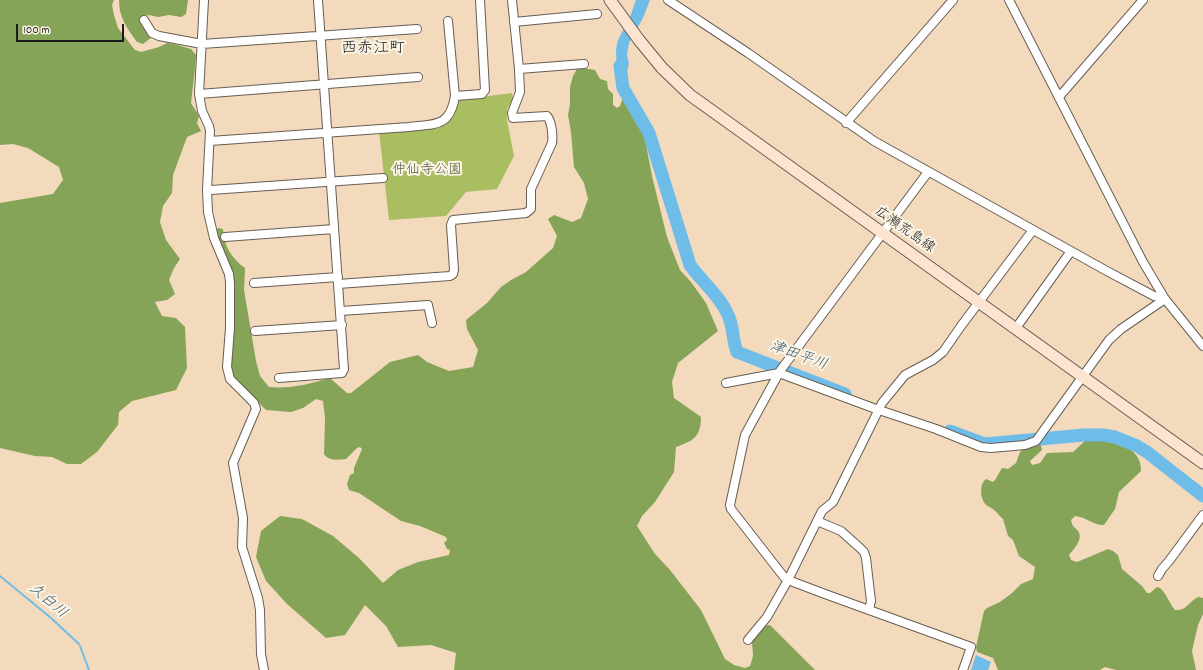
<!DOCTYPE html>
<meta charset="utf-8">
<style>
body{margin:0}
#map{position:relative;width:1203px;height:670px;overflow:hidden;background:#f3dabc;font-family:Dekko,sans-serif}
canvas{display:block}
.scale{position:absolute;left:16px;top:24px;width:108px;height:18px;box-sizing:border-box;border:2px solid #1c1c1c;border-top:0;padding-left:5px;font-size:12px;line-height:14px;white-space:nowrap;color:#1c1c1c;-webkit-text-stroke:3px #fcf5e5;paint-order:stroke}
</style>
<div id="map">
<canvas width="1203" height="670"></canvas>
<div class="scale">100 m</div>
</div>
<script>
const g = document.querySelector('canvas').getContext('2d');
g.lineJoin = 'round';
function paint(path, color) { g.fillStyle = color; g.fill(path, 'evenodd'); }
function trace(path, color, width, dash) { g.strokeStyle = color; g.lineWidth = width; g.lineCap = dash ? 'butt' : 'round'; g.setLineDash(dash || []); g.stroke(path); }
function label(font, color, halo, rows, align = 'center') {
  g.font = font + ' Dekko,"Klee One",sans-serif'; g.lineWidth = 4; g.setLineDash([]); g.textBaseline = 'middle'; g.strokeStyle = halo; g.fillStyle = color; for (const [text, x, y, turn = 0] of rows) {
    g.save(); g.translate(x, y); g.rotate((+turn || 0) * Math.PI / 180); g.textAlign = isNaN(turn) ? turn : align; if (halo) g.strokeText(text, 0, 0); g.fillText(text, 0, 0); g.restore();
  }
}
const green = new Path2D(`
 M512 93 513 99 507 109V120L514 156 497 189 466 192 446 216 389 220 379 131 440 126 458 100Z`);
const forest = new Path2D(`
 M0 0H114L112 5 114 15 118 28 135 50 141 52 159 47 167 43 174 44 191 49 196 55 195 68 191 103 199 116 197 123 201 131 187 137 173 175 172 193 163 206 160 222 166 240 180 259 174 268 169 280 175 294 167 300 155 302 162 316 176 318 185 327 187 368 176 390 132 401 119 412 118 425 97 452 81 464H67L52 457 35 456 0 448V203L53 194 63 180 59 167 28 148 13 144 0 145Z
 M119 0H188L186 14 181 17 169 15 158 17 149 15 145 16 141 19 152 37 143 44 137 42C127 28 119 18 119 0Z
 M578 67 595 70 600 79 607 81 608 89 613 94V105L617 108 620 106 622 100 625 98 632 109 645 139 652 176 667 237 680 270 691 282 706 303 718 331 678 363 672 382 674 398 701 417C701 437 693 441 676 447L674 472 655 502 642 516 637 526 655 554 670 570 701 610 725 659 734 665 745 668 750 666C751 662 753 658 753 654 753 649 751 643 753 638 755 631 764 625 770 625L815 670H454L456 653 431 645 398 647 386 626 365 605 345 635 326 638 287 604 266 581 256 557 261 531 280 516 302 519 333 536 359 558 383 583 398 570 418 562 449 555 450 550 447 549 444 543 447 540 446 537 420 526 401 521 359 493 349 490 347 484 350 475 354 473V468L362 449 360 447 357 448 346 459C338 460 328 461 324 454L325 418 323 401 316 399 303 408 291 412 266 410 233 377 230 367 233 323 222 253 216 231 218 228 223 229C224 246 231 258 245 268L244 290 256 361 260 376 269 387C290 389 310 384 330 378L347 393H351L390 362 418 355 427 362 449 371 473 367 478 350 467 329 466 320 487 303 501 287 511 280 526 272 553 248 557 236 548 219 554 215 572 222 581 218 588 199 584 183 574 167 571 132 568 115 570 104V87L573 76Z
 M1096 437C1115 442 1142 447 1141 471L1119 492 1115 509 1104 525C1095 526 1086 517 1075 516L1071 520C1073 528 1074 526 1078 531 1084 539 1073 550 1069 555L1071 560 1077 562 1108 549 1113 551 1118 555 1122 569 1142 586 1147 593H1150L1157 587 1160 588C1167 594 1169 603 1175 610 1187 611 1188 602 1198 597L1203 598V614L1198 625 1192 651 1196 670H1116L1105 667 1100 670H998L993 658 977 652 976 647 984 611 987 608 1000 602 1012 593 1021 584 1033 579 1035 567 1019 556 1013 540 1008 536 1003 519C999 516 998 513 994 510 992 508 989 507 986 505 980 499 979 484 986 479L993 482 995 480 1002 468 1008 469 1016 463 1020 452 1023 449 1035 445H1041L1042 450 1030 461 1032 465 1040 463 1047 453 1073 452 1088 438Z`);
const water = new Path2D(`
 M636 0H650L643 18 629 43 627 54 629 64 623 85 617 76 616 49 618 40 630 17Z
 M976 655 991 662 988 670H971Z`);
const stream = new Path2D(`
 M0 576 51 618 79 644
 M80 646 89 670`);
const river = new Path2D(`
 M620 66 623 88 649 133 690 265C702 282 720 296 728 315 734 327 732 340 737 352L845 394
 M950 431 985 444 1084 435H1103L1115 437 1137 446 1147 452 1203 496`);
const minor = new Path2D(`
 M204 0 199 94 202 111 209 126 210 131 207 190 208 212 214 238 229 274 230 283V328L227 367 230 379 254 403 256 409 233 463 243 518 242 547 258 598 260 610 261 654 264 670
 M668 0 748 53 874 141 1105 270 1154 296 1165 299
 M1009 0 1143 262 1165 299 1203 346
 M144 20 152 33 159 36 202 44 417 29
 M448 21 455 96
 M514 22 597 14
 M519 69 584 64
 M199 94 418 77
 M1059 97 1143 0
 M846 123 953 0
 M210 141 409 127C436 124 450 127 455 96L482 94 485 90 480 0
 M928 172 780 371 745 435 730 505 731 509 784 577 788 580 825 594 971 647 963 670
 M211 190 383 178
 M225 237 334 229
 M254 283 338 277
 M338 284 450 276 453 274 454 270 451 225 453 220 526 213 531 209V189L552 143C553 136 552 122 547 116L513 118 512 113 520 92 519 69 512 0
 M341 311 428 305 432 323
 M1016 328 1071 251
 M255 331 342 325
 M279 378 342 373 344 369 318 0
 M726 383 779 373 876 409 936 429 981 447 991 448 1025 445 1036 441 1109 340 1121 329 1165 299
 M817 521 841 531 860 548 864 552 866 558 871 601 869 610
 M1158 576 1162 569 1169 561 1203 515
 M748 640 767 617 788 580 822 511 833 502 882 403 905 375 933 360 943 352 961 326 1033 230`);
const secondary = new Path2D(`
 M610 0 639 40 662 68 690 95 1203 463`);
const parkNames = [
 ["仲仙寺公園",427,171]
];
const streetNames = [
 ["広瀬荒島線",904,231,35]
];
const waterNames = [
 ["津田平川",798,357,20],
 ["久白川",47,602,40]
];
const quarterNames = [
 ["西赤江町",373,50]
];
paint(green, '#a9bd61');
paint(forest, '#86a457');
paint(water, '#6ebce8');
trace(stream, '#6ebce8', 2);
trace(river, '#6ebce8', 13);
trace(minor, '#675e54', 10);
trace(secondary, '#675e54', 13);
trace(minor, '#fff', 8);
trace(secondary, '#fde4d1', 11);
label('14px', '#545c38', '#fcf5e5', parkNames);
label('14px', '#1c1c1c', '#fcf5e5', streetNames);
label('italic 15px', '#3d5c6e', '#fcf5e5', waterNames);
label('16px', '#1c1c1c', '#fcf5e5', quarterNames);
</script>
